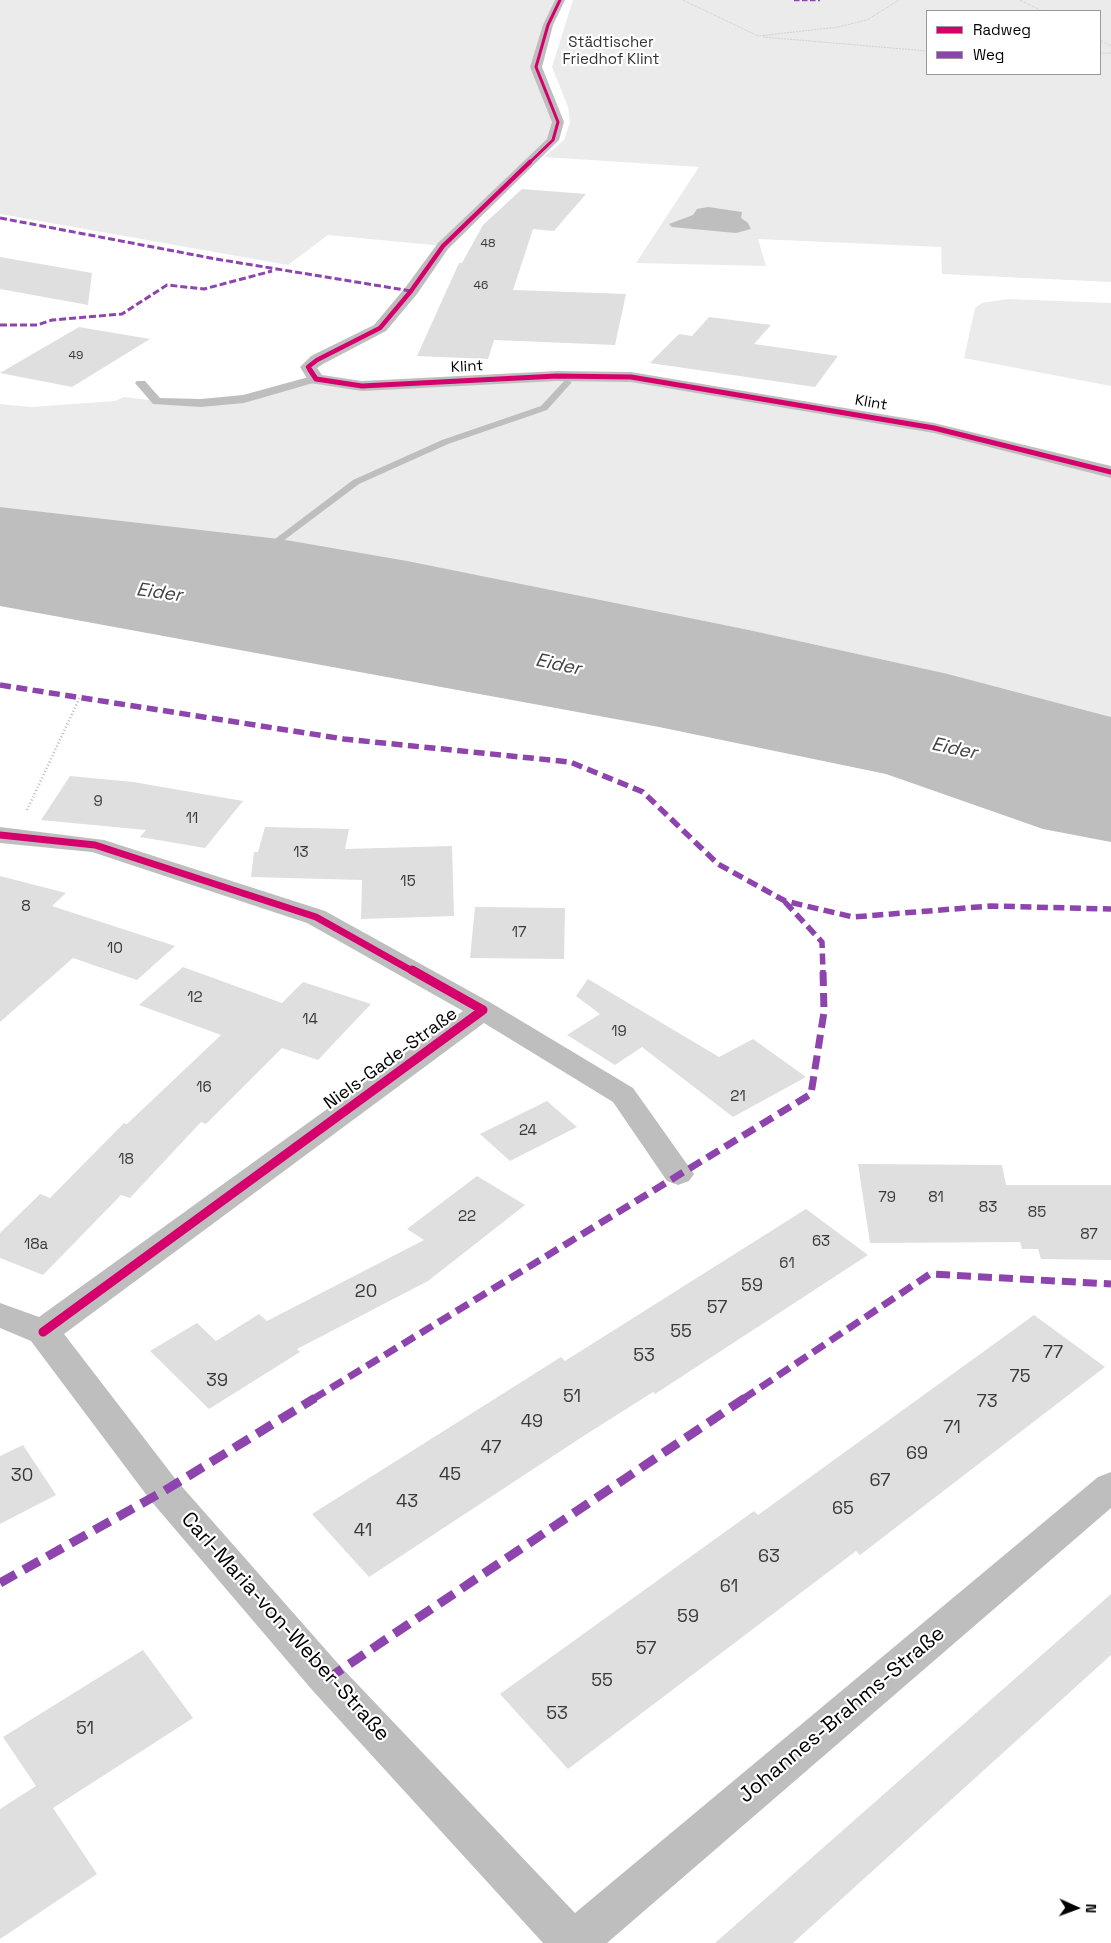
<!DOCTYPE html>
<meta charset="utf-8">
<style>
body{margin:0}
#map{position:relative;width:1111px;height:1943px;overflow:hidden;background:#fff;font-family:"Space Grotesk",sans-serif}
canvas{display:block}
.legend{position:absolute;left:926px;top:10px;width:175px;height:65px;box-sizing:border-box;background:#fff;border:1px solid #999;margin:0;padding:6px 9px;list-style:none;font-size:15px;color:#000}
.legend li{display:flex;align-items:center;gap:10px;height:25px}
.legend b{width:25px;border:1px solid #999}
.north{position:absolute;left:1051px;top:1883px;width:50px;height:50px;-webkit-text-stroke:4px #fff;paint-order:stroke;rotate:92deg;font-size:14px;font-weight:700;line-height:20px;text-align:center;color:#000}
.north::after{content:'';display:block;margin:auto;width:18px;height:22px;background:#000;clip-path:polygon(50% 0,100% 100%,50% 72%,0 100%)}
</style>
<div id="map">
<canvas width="1111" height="1943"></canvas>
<ul class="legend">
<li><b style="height:6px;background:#d6006c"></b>Radweg</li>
<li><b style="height:6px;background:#8e44ad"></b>Weg</li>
</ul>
<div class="north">N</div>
</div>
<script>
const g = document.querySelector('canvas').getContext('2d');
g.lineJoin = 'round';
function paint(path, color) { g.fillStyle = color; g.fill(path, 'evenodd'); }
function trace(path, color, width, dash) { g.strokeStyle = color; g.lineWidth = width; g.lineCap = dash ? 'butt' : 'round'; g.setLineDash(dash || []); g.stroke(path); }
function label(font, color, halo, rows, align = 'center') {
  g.font = font + ' "Space Grotesk",sans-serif'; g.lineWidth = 4.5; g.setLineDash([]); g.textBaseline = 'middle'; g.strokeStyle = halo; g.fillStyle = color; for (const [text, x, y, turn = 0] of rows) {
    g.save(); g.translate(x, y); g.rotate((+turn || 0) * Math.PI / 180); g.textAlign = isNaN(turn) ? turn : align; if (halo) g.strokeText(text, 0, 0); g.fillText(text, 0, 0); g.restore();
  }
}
const green = new Path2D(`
 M0 0H560L536 67 554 108 553 140 443 246 328 235 288 265 0 214Z
 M573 0H1111V282L942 274 941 247 758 239 766 266 636 263 699 167 544 157 564 140 570 122 568 107 552 67ZM927 11H1100V74H927Z
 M1008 299 1111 303V386L964 358 975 308 982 303Z
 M631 377 934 428 1111 472V717L948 674 749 630 280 539 0 507V404L31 407 115 401 124 397 158 401 244 399 316 379 334 383Z`);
const water = new Path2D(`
 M708 207 742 212 741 218 748 223 751 229 736 233 672 227 669 224 693 215 697 209Z
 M0 507 280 539 407 561 749 630 948 674 1111 717V842L1043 829 886 774 659 727 0 606Z`);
const stream = new Path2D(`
 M565 380 572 382 547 410 448 444 359 484 283 541 275 539 353 480 442 440 541 406Z`);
const building = new Path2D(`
 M522 189 586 194 554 231 533 229 513 290 626 294 615 345 494 340 488 359 417 356 459 263H462L483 225Z
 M0 257 92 273 88 305 0 289Z
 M709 317 771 325 754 344 838 356 815 387 650 363 679 334 692 336Z
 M79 327 150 339 72 387 0 373Z
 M70 776 133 782 243 801 205 848 140 837 146 830 41 820Z
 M265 827 349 829 345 849 452 846 454 916 361 919 362 880 251 877 254 852H258Z
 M0 876 66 893 52 906 175 946 137 980 73 958 0 1022Z
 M475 907 565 908 564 959 470 958Z
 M183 967 282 1003 303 982 371 1004 318 1060 282 1048 206 1124 201 1122 130 1198 121 1195 43 1275 0 1258V1233L40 1194 50 1198 124 1123 127 1124 221 1035 139 1005Z
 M588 979 719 1057 753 1039 806 1077 733 1117 642 1047 615 1065 567 1035 600 1014 576 996Z
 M547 1101 577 1127 510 1161 480 1134Z
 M858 1164 1002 1165 1006 1185H1111V1260L1041 1259 1038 1249H1022L1020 1242 870 1243Z
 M477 1176 525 1205 428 1281 297 1349 300 1352 209 1409 150 1351 197 1323 216 1341 259 1314 267 1321 424 1240 407 1229Z
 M806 1209 868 1255 655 1394 653 1392 582 1437 369 1577 312 1514 561 1357 565 1361Z
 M1034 1315 1105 1367 860 1555 856 1551 568 1769 500 1694 754 1511 758 1515Z
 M23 1445 56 1495 0 1524V1456Z
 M1111 1594V1655L793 1943H715Z
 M143 1650 193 1718 53 1808 97 1874 0 1939V1809L36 1786 3 1737Z`);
const pathFar1 = new Path2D(`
 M683 0 758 36 838 27 867 20 899 0
 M1020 0 1042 11
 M763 37 927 51
 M1100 40 1111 46
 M1100 53H1111`);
const path = new Path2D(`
 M27 810 80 697`);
const lane = new Path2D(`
 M316 375 322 379 320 381 244 403 201 407 153 404 135 383 137 381H145L160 398 201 399 243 395Z`);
const street = new Path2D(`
 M555 0H565L553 25 542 67 564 122 559 140 448 249 417 294 386 331 323 364 317 368 322 375 362 381 557 371 631 372 934 423 1111 466V478L934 433 631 382 557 381 362 391 310 383 300 367 311 356 374 325 405 288 438 243 547 139 552 122 530 67 543 25Z
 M0 827 104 840 325 911 493 1004 633 1088 694 1174 689 1181 678 1185 667 1181 613 1102 484 1023 64 1334 177 1481 341 1667 575 1913 1098 1477 1111 1472V1508L607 1943H543L313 1691 151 1501 31 1341 0 1328V1303L39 1317 463 1011 307 923 92 852 0 843Z`);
const quietFar4 = new Path2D(`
 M794 0H820`);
const quietFar3 = new Path2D(`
 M0 218 216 259 411 291
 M0 325H37L52 320 122 314 167 285 204 289 272 271`);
const quietFar2 = new Path2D(`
 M0 685 344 739 570 762 643 792 718 864 785 901 853 917 991 906 1111 909
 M785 902 822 942 823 972`);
const quietFar1 = new Path2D(`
 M313 1399 811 1094 824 1012 823 970
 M743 1399 930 1274 1111 1284`);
const quiet = new Path2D(`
 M0 1583 164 1491 315 1398
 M327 1679 745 1398`);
const cyclewayFar4 = new Path2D(`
 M528 164 553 140 558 122 536 67 548 25 560 0`);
const cyclewayFar3 = new Path2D(`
 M311 371 308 367 317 360 380 328 411 291 443 246 530 162`);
const cyclewayFar2 = new Path2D(`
 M310 370 316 379 362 386 557 376 631 377 934 428 1111 472`);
const cyclewayFar1 = new Path2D(`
 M0 835 95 845 316 917 414 972`);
const cycleway = new Path2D(`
 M43 1332 483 1010 412 970`);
const farNumbernames = [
 ["48",488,244],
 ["46",481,286],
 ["49",76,356]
];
const farParknames = [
 ["Städtischer",611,43],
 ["Friedhof Klint",611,60]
];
const farStreetnames = [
 ["Klint",467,367,-3],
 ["Klint",871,403,10]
];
const numberNames = [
 ["9",98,802],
 ["11",192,819],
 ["13",301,853],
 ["15",408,882],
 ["8",26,907],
 ["17",519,933],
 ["10",115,949],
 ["12",195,998],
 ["14",310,1020],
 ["19",619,1032],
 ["16",204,1088],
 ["21",738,1097],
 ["24",528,1131],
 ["18",126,1160],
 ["79",887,1198],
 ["81",936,1198],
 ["83",988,1208],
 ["85",1037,1213],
 ["22",467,1217],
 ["87",1089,1235],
 ["63",821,1242],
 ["18a",36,1245],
 ["61",787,1264]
];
const streetNames = [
 ["Niels-Gade-Straße",391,1059,-36]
];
const nearNumbernames = [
 ["59",752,1286],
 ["20",366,1292],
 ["57",717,1308],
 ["55",681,1332],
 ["77",1053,1353],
 ["53",644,1356],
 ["75",1020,1377],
 ["39",217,1381],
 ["51",572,1397],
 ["73",987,1402],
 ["49",532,1422],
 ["71",952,1428],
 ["47",491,1448],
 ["69",917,1454],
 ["45",450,1475],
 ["30",22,1476],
 ["67",880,1481],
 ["43",407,1502],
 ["65",843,1509],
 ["41",363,1531],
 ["63",769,1557],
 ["61",729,1587],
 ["59",688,1617],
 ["57",646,1649],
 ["55",602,1681],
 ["53",557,1714],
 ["51",85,1729]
];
const waterNames = [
 ["Eider",159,593,8],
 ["Eider",558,665,12],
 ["Eider",954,749,12]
];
const nearStreetnames = [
 ["Carl-Maria-von-Weber-Straße",285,1627,48],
 ["Johannes-Brahms-Straße",842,1715,-40]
];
paint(green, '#ebebeb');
paint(water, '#bebebe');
paint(stream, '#bebebe');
paint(building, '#dfdfdf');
trace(pathFar1, '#b9b9b9', 1, [0.5, 1]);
trace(path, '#b9b9b9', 2.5, [1, 2.5]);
paint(lane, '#bebebe');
paint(street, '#bebebe');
trace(quietFar4, '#8e44ad', 2.5, [5.5, 2.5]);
trace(quietFar3, '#8e44ad', 3, [7, 3]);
trace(quietFar2, '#8e44ad', 5.5, [11, 5.5]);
trace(quietFar1, '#8e44ad', 7, [14, 7]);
trace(quiet, '#8e44ad', 9, [18, 9]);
trace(cyclewayFar4, '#d6006c', 3);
trace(cyclewayFar3, '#d6006c', 4.5);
trace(cyclewayFar2, '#d6006c', 5);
trace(cyclewayFar1, '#d6006c', 7);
trace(cycleway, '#d6006c', 9);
label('12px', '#383838', null, farNumbernames);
label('15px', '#323232', '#fff', farParknames);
label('15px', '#000', '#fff', farStreetnames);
label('15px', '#383838', null, numberNames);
label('18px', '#000', '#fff', streetNames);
label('18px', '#383838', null, nearNumbernames);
label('italic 19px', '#434343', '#fff', waterNames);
label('21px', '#000', '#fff', nearStreetnames);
</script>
